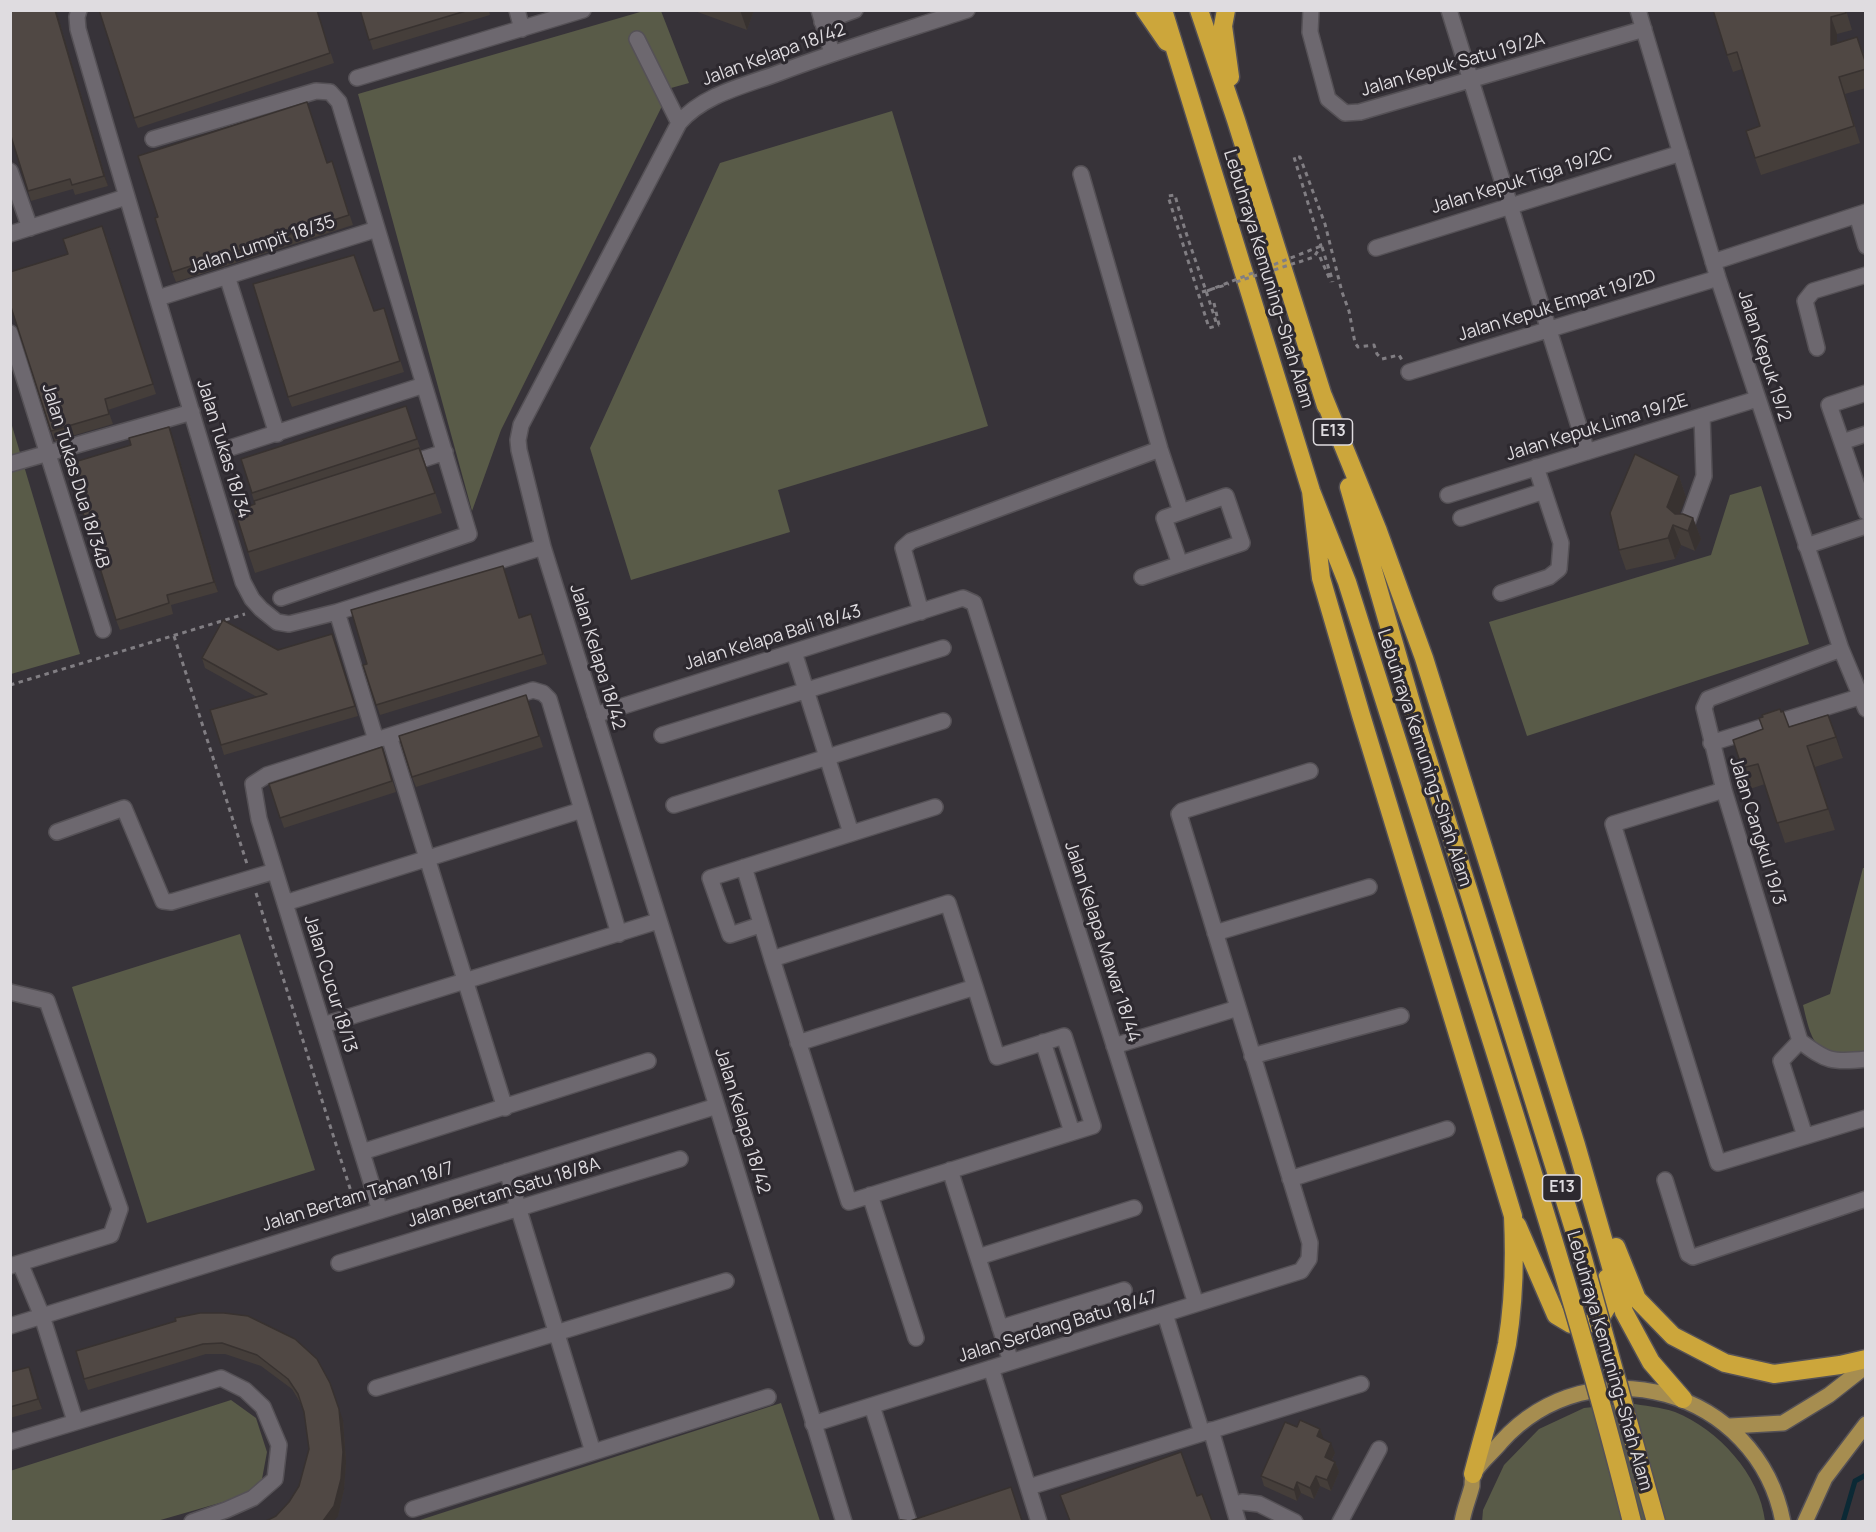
<!DOCTYPE html>
<meta charset="utf-8">
<style>
body{margin:0}
#map{position:relative;width:1876px;height:1532px;overflow:hidden;background:#373339;font-family:Manrope,sans-serif}
canvas{display:block}
.frame{position:absolute;inset:0;border:12px solid #dfdce0;pointer-events:none}
</style>
<div id="map">
<canvas width="1876" height="1532"></canvas>
<div class="frame"></div>
</div>
<script>
const g = document.querySelector('canvas').getContext('2d');
g.lineJoin = 'round';
function paint(path, color) { g.fillStyle = color; g.fill(path, 'evenodd'); }
function trace(path, color, width, dash) { g.strokeStyle = color; g.lineWidth = width; g.lineCap = dash ? 'butt' : 'round'; g.setLineDash(dash || []); g.stroke(path); }
function label(font, color, halo, rows, align = 'center') {
  g.font = font + ' Manrope,sans-serif'; g.lineWidth = 6; g.setLineDash([]); g.textBaseline = 'middle'; g.strokeStyle = halo; g.fillStyle = color; for (const [text, x, y, turn = 0] of rows) {
    g.save(); g.translate(x, y); g.rotate((+turn || 0) * Math.PI / 180); g.textAlign = isNaN(turn) ? turn : align; if (halo) g.strokeText(text, 0, 0); g.fillText(text, 0, 0); g.restore();
  }
}
const green = new Path2D(`
 M647 10 661 11 689 83 671 88 501 430 472 511 358 94Z
 M892 111 988 426 778 490 790 532 631 580 590 448 720 163Z
 M10 419 80 654 11 674H10Z
 M1761 486 1809 644 1527 736 1489 622 1711 555 1730 495Z
 M1863 868H1865V1055L1863 1056C1816 1049 1814 1053 1803 1005L1830 994Z
 M240 934 315 1170 147 1223 72 987Z
 M231 1400 256 1418 267 1452 262 1479 244 1496 157 1521H11L10 1471Z
 M781 1403 820 1521H417Z
 M1629 1403C1644 1406 1661 1407 1675 1412 1718 1429 1760 1475 1765 1521L1482 1522 1483 1510 1504 1465 1539 1429 1584 1408Z`);
const stream = new Path2D(`
 M1843 1522 1855 1481 1866 1475`);
const path = new Path2D(`
 M1322 247 1333 282
 M1320 257 1331 282
 M1299 262 1314 257 1321 246 1294 157H1300L1325 224 1342 292 1349 311 1355 343 1358 347 1374 345 1377 354 1382 359 1399 355 1402 360
 M1202 292 1229 284
 M1214 303 1219 325 1216 322C1203 279 1186 238 1175 195L1168 196 1209 328 1219 325
 M174 636 247 864
 M10 685 245 614
 M256 893 355 1204`);
const minor = new Path2D(`
 M79 10 77 17 78 29C131 214 187 398 243 582L252 599 261 609 277 622 289 624 337 612 543 547
 M517 10 522 29
 M819 10 832 53
 M1311 10 1310 32 1328 99 1345 113 1360 112 1644 29
 M1449 10 1587 452
 M1638 10 1718 278 1841 649 1866 709
 M822 22 855 10
 M637 39 679 123
 M357 78 583 10
 M153 139 316 91 330 92 339 102 469 534 281 598
 M10 171 30 228
 M1081 174 1160 449 1181 512 1164 518 1180 564
 M1857 215 1866 246
 M10 234 126 197
 M1376 248 1681 153
 M1713 262 1866 212
 M227 276 277 434
 M158 298 377 229
 M10 333 103 630
 M1817 348 1805 301 1813 291 1866 275
 M1409 372 1718 278
 M1866 393 1829 405 1866 512
 M1842 442 1866 434
 M230 448 424 385
 M10 464 192 412
 M405 465 445 452
 M1448 495 1757 399
 M1461 518 1544 491
 M1686 526 1704 476 1702 416
 M1806 546 1866 526
 M1142 577 1242 543 1226 496 1181 512
 M1501 593 1549 577 1559 569 1561 543 1536 467
 M337 612 376 740
 M921 612 903 548 911 541 1160 449
 M1841 649 1708 699 1704 708 1724 790 1800 1041C1826 1061 1832 1063 1866 1059
 M794 652 851 833
 M595 715 963 598 974 603 1196 1304
 M662 735 943 648
 M389 736 505 1108
 M1711 743 1859 697
 M1724 790 1613 824 1718 1163 1866 1118
 M674 805 943 721
 M57 832 124 808 163 901 171 902 275 871
 M744 867 772 959
 M285 903 582 810
 M760 925 730 935 710 878 935 807
 M1215 933 1369 887
 M10 992 47 1001 120 1209 111 1235 10 1266
 M323 1025 658 921
 M1800 1041 1781 1061 1805 1136
 M1043 1042 1072 1132
 M798 1043 975 987 997 1057 1064 1036 1093 1126 849 1202 772 959 948 903 975 987
 M1114 1046 1238 1008
 M1252 1056 1401 1016
 M362 1152 648 1061
 M950 1170 1011 1362
 M507 1171 593 1452
 M1290 1179 1447 1129
 M1665 1180 1688 1254 1693 1257 1866 1199
 M870 1195 916 1338
 M380 1211 259 819 253 784 267 775 533 690 543 693 549 699 619 934
 M978 1257 1134 1208
 M20 1263 42 1316 75 1421
 M339 1263 680 1159
 M1165 1314 1202 1433
 M10 1326 717 1106
 M1000 1328 1124 1290
 M991 1368 1039 1522
 M376 1388 726 1281
 M872 1406 909 1522
 M813 1424 1301 1271 1309 1259 1310 1243 1179 814 1182 811 1310 771
 M1211 1430 1238 1522
 M10 1442 221 1378 245 1390 263 1407 279 1445 275 1479 253 1498 226 1510 192 1522
 M1029 1487 1361 1384
 M1242 1502 1259 1504 1295 1522
 M413 1509 768 1397
 M844 1522 717 1106 543 547 519 450 518 440 521 425 679 123C703 95 743 86 776 74 839 50 903 31 967 10
 M1340 1522 1379 1449`);
const major = new Path2D(`
 M1730 1426 1783 1423 1829 1395 1866 1366
 M1462 1522C1464 1509 1469 1498 1472 1486 1472 1482 1472 1477 1474 1473 1480 1462 1493 1452 1501 1442 1591 1342 1758 1389 1783 1522
 M1805 1522 1825 1478 1866 1424`);
const highway = new Path2D(`
 M1145 10 1167 42
 M1163 10 1311 491 1347 582 1452 914
 M1199 10 1236 120 1326 406
 M1226 10 1223 26 1230 77
 M1323 396 1378 531 1424 658 1576 1145 1624 1312 1651 1362 1683 1399
 M1349 487 1420 734 1458 857
 M1311 491 1321 578 1361 715 1513 1216C1515 1259 1514 1302 1507 1344 1498 1388 1484 1431 1473 1474
 M1517 1225 1556 1315 1571 1324 1584 1325 1594 1322 1601 1317 1608 1305 1607 1278
 M1616 1247 1637 1299 1673 1336 1725 1363 1774 1374 1840 1365 1866 1359`);
const pathBridge = new Path2D(`
 M1274 270 1295 263
 M1236 282 1257 275
 M1207 291 1321 246`);
const highwayBridge = new Path2D(`
 M1458 857 1582 1255 1656 1522
 M1452 914C1514 1115 1581 1316 1632 1522`);
const wall = new Path2D(`
 M56 10 108 186 75 195 73 189 31 201 28 191Z
 M317 10 334 63 138 128 134 118Z
 M360 10H489L490 15 373 50Z
 M692 10H754L747 30Z
 M1846 10 1852 30 1837 34V43L1857 37 1866 60V88L1845 94 1860 143 1761 175 1755 158 1760 126 1742 69 1733 72 1727 55Z
 M332 161 353 225 176 282 172 272 158 217Z
 M106 236 156 394 108 410 113 424 55 441 51 431 68 254Z
 M374 311 387 319 404 372 292 407 288 397Z
 M406 406 442 513 255 573 248 552 255 504 241 459Z
 M173 437 218 592 171 605 173 614 120 630 116 620Z
 M1679 476 1686 497 1679 514 1693 518 1701 539 1695 551 1681 545 1675 559 1626 570 1619 550Z
 M503 566 519 618 531 614 547 664 380 715 363 665 367 664Z
 M332 634 358 716 224 755 221 745 257 697 205 668 202 658 278 650Z
 M530 706 543 747 416 787 412 777Z
 M1828 715 1843 758 1815 767 1835 830 1785 843 1765 784 1750 789 1742 768 1789 727Z
 M382 747 396 792 284 828 269 784Z
 M224 1313 343 1420 346 1462 344 1489 338 1516H276L289 1502 299 1486 309 1449 304 1412 301 1404 292 1389 261 1366 225 1354H206L88 1390 84 1379Z
 M29 1367 42 1409 10 1418V1372Z
 M1297 1427 1320 1429 1323 1439 1335 1453 1332 1460 1335 1462 1339 1472 1331 1491 1320 1486 1314 1499 1301 1493 1297 1501 1264 1486 1261 1476Z`);
const shadedWall = new Path2D(`
 M55 10H56L108 186 104 176Z
 M740 10H754L747 30Z
 M1831 17 1837 34V62L1831 45Z
 M169 427 173 437 218 592 214 582Z
 M1679 476 1686 497 1675 525H1673L1681 545 1675 559 1668 538 1667 507Z
 M1693 518 1701 539 1695 551 1688 531Z
 M1828 715 1836 735 1843 758 1836 737Z
 M1807 746 1815 767 1835 830Z
 M29 1367 33 1377 42 1409 38 1399Z
 M330 1383 343 1420 346 1462 344 1489 338 1516 334 1521H323Z
 M1320 1429 1324 1440 1317 1436Z
 M1331 1443 1335 1453 1328 1468 1325 1457Z
 M1335 1462 1339 1472 1331 1491 1327 1480Z
 M1316 1476 1320 1486 1314 1499 1310 1488Z
 M1297 1482 1301 1493 1297 1501 1294 1490Z`);
const building = new Path2D(`
 M10 10H55L104 176 72 185 70 179 28 191 10 133Z
 M99 10H317L330 53 134 118Z
 M360 10H469L369 40Z
 M1713 10H1845L1846 13 1831 17V45L1857 37 1866 64V69L1839 77 1854 126 1755 158 1746 131 1760 126 1737 52 1727 55Z
 M307 102 327 163 332 161 349 215 172 272 155 218 158 217 138 156Z
 M102 226 153 384 105 399 109 414 51 431 10 304V272L68 254 63 239Z
 M354 255 374 311 384 308 400 361 288 397 253 284Z
 M406 406 417 439 252 493 241 459Z
 M169 427 214 582 167 595 169 603 116 620 68 464 131 445 129 438Z
 M419 448 435 493 248 552 235 511 255 504 254 501Z
 M1635 454 1679 476 1667 507 1675 514H1683L1693 518 1688 531 1673 525 1668 538 1619 550 1610 513Z
 M503 566 519 618 531 614 543 654 376 705 363 665 367 664 351 610Z
 M223 620 278 650 332 634 355 706 221 745 210 710 267 694 202 658Z
 M526 695 539 736 412 777 399 736Z
 M1780 709 1781 712 1783 711 1789 727 1828 715 1836 737 1807 746 1828 809 1777 823 1758 764 1742 768 1733 740 1763 729 1759 718 1763 717 1762 715Z
 M382 747 392 781 280 818 269 784Z
 M200 1313H224L248 1316 295 1339 317 1359 330 1383 339 1409 343 1452 341 1479 334 1506 323 1521H266L276 1516 289 1502 299 1486 309 1449 304 1412 298 1394 288 1379 257 1355 222 1343 203 1344 84 1379 76 1351 176 1321 175 1318Z
 M29 1367 38 1399 10 1407V1372Z
 M1300 1420 1320 1429 1317 1436 1331 1443 1325 1457 1335 1462 1327 1480 1316 1476 1310 1488 1297 1482 1294 1490 1261 1476 1285 1422 1297 1427Z
 M1181 1452 1197 1496 1202 1494 1212 1521H1070L1060 1495Z
 M1011 1487 1022 1521H898L901 1520 910 1521Z`);
const shields = [
 [1333,432,39],
 [1562,1188,39]
];
const shieldNames = [
 ["E13",1333,432],
 ["E13",1562,1188]
];
const streetNames = [
 ["Jalan Kelapa 18/42",774,55,-20],
 ["Jalan Kepuk Satu 19/2A",1453,65,-16],
 ["Jalan Kepuk Tiga 19/2C",1522,181,-17],
 ["Jalan Lumpit 18/35",262,245,-18],
 ["Lebuhraya Kemuning–Shah Alam",1268,279,73],
 ["Jalan Kepuk Empat 19/2D",1557,306,-17],
 ["Jalan Kepuk 19/2",1764,356,72],
 ["Jalan Kepuk Lima 19/2E",1597,428,-17],
 ["Jalan Tukas 18/34",223,449,73],
 ["Jalan Tukas Dua 18/34B",75,476,73],
 ["Jalan Kelapa Bali 18/43",773,638,-17],
 ["Jalan Kelapa 18/42",597,657,73],
 ["Lebuhraya Kemuning–Shah Alam",1424,758,72],
 ["Jalan Cangkul 19/3",1757,831,73],
 ["Jalan Kelapa Mawar 18/44",1102,942,72],
 ["Jalan Cucur 18/13",330,984,73],
 ["Jalan Kelapa 18/42",742,1121,73],
 ["Jalan Bertam Satu 18/8A",504,1193,-17],
 ["Jalan Bertam Tahan 18/7",358,1197,-17],
 ["Jalan Serdang Batu 18/47",1058,1327,-17],
 ["Lebuhraya Kemuning–Shah Alam",1609,1361,74]
];
paint(green, '#595b48');
trace(stream, '#0b2935', 5);
trace(minor, '#555156', 18);
trace(major, '#555156', 18);
trace(highway, '#555156', 21);
trace(path, '#817e83', 3, [4.5, 4.5]);
trace(minor, '#6d686f', 15);
trace(major, '#a68d50', 15);
trace(highway, '#cca63b', 18);
trace(highwayBridge, '#555156', 21, []);
trace(pathBridge, '#817e83', 3, [4.5, 4.5]);
trace(highwayBridge, '#cca63b', 18);
paint(wall, '#453e3a');
paint(shadedWall, '#383230');
paint(building, '#504844');
trace(building, '#383230', 1.5);
for (const [x, y, w] of shields) { const box = new Path2D(); box.roundRect(x - w / 2, y - 13, w, 26, 4.5); g.fillStyle = '#2d292f'; g.fill(box); trace(box, '#dfdce0', 1.5); }
label('bold 16px', '#dfdce0', null, shieldNames);
label('18px', '#dfdce0', '#2d292f', streetNames);
</script>
